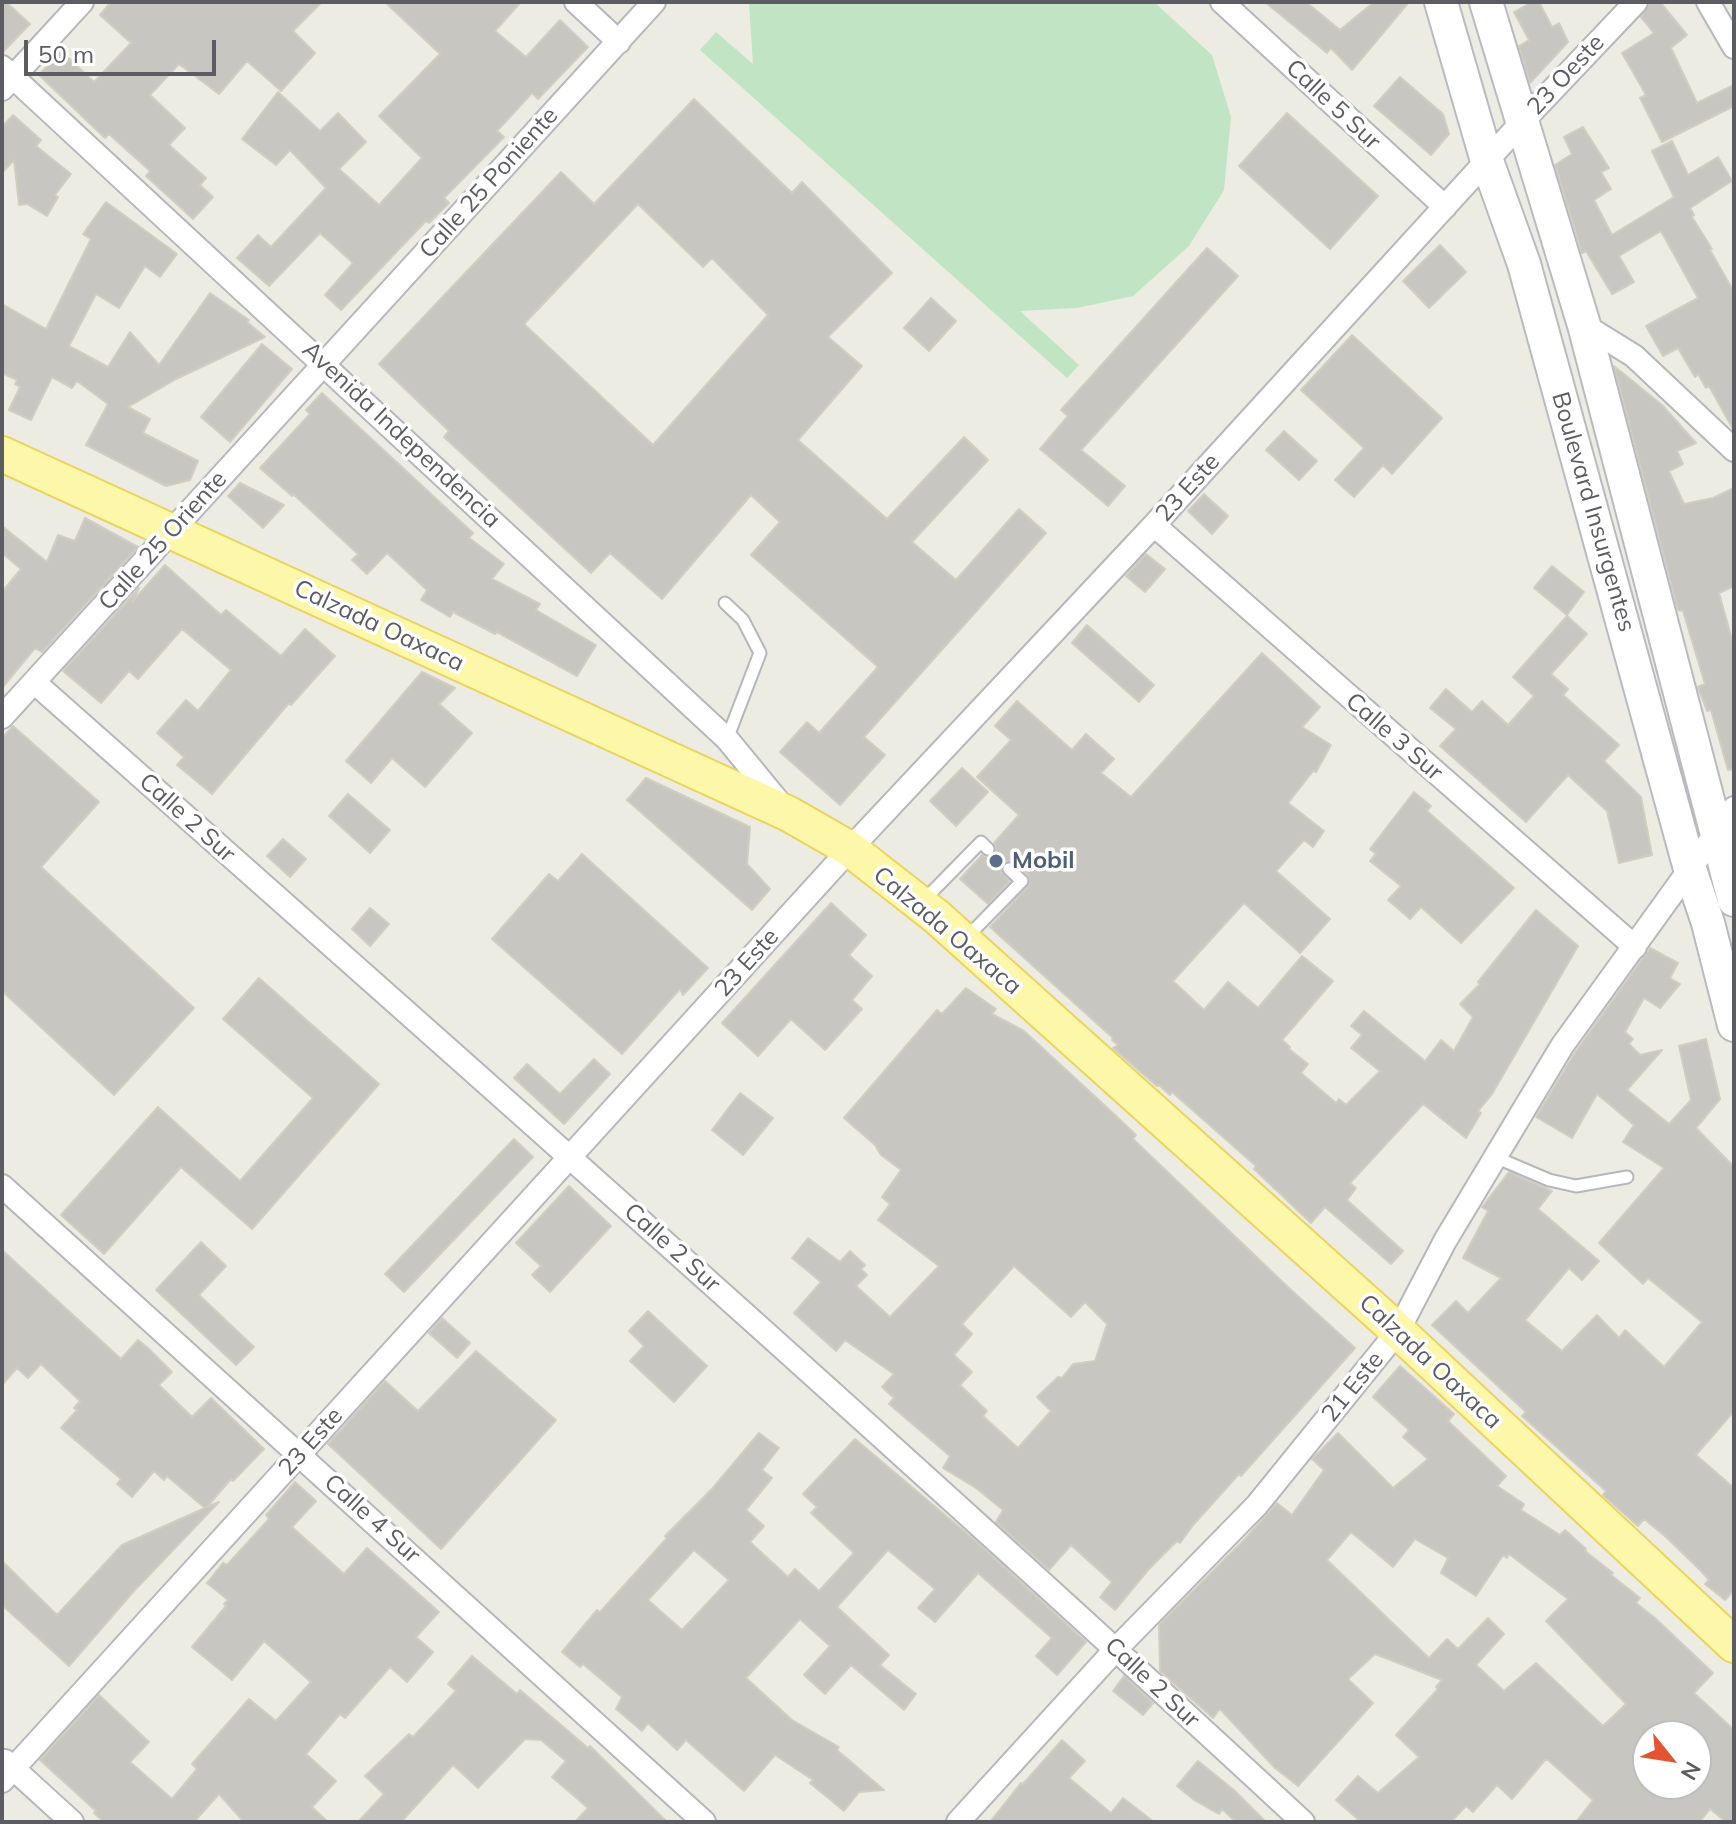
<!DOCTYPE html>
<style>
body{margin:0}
#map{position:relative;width:1736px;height:1824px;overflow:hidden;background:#edece3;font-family:Mulish,sans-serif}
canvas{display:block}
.frame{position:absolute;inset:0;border:4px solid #5b5d63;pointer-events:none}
.north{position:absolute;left:1632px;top:1720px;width:80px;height:80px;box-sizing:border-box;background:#fff;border:2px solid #bdbec1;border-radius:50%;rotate:120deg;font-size:22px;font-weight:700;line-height:32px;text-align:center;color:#5b5d63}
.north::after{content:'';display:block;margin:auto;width:28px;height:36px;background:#e25433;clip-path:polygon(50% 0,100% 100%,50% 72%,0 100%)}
.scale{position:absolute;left:24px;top:40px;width:192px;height:36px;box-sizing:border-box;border:4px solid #5b5d63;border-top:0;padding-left:10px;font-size:24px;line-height:28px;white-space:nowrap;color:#5b5d63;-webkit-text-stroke:6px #fff;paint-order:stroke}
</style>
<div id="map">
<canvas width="1736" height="1824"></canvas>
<div class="frame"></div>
<div class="north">N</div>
<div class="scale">50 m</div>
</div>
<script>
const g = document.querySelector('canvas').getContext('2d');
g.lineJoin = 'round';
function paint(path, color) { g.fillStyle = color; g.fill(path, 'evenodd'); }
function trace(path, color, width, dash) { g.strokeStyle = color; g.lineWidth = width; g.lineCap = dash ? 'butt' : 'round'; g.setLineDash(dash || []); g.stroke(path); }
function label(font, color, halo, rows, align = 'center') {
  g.font = font + ' Mulish,sans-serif'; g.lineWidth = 7; g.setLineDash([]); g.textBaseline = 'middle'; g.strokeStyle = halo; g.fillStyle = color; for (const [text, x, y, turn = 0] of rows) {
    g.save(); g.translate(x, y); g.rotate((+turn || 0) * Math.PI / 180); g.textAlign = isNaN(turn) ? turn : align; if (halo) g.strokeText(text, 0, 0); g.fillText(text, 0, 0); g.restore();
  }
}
const green = new Path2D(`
 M749 2H1154L1212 55 1231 117 1224 190 1189 246 1133 296 1077 308 1020 311 1079 365 1067 378 700 50 716 32 753 64Z`);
const building = new Path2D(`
 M2 2H6L30 24 2 53Z
 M111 2H322L293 31 315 53 281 91 247 61 219 94 179 64 150 95 185 128 169 145 206 178 200 185 213 197 193 219 146 176 150 171 109 134 105 138 39 75 61 51 94 82 131 43 100 15Z
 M385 2H521L495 31 526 57 560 20 588 47 538 99 532 93 497 131 504 137 444 198 449 203 429 223 426 221 341 310 325 295 353 263 320 233 269 286 237 258 258 235 271 247 326 188 290 150 276 165 242 139 278 92 320 131 338 113 366 142 339 169 379 205 422 158 379 116 440 54Z
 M1265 2H1306L1340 30 1374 2H1409L1352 70 1331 48 1327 53Z
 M1532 2H1539L1552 27 1559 23 1568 42 1530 83 1519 46 1529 40 1514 12Z
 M1650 2H1660L1687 35 1671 48 1697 103 1734 85V106L1662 142 1640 98 1646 95 1622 53 1654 33 1641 17Z
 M1400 77 1443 114 1449 134 1431 155 1374 106Z
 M694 99 792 193 802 182 892 273 828 337 862 366 798 440 887 519 964 437 988 460 912 542 956 580 1019 509 1046 533 864 737 885 755 840 805 780 752 807 722 819 733 878 667 751 555 780 522 751 495 662 599 610 553 591 573 444 437 449 431 379 364 561 172 594 204ZM638 204 703 267 712 258 768 315 653 445 524 324Z
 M1287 113 1378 196 1330 249 1239 166Z
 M13 115 41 140 36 146 71 174 55 195 58 197 47 216 27 204 19 205 14 160 2 173V127Z
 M1583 127 1609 168 1601 172 1611 189 1594 200 1612 235 1674 197 1652 151 1672 141 1688 175 1718 157 1732 181 1690 208 1694 215 1692 217 1712 249 1710 250 1734 292V431L1709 386 1706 388 1698 374 1695 377 1678 348 1663 356 1646 326 1698 298 1661 231 1619 256 1634 282 1612 294 1586 251 1582 253 1555 165 1572 154 1564 137Z
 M106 202 177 254 160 277 145 266 119 308 96 294 69 346 108 367 130 332 159 365 210 293 249 320 247 322 265 337 176 379 128 407 150 419 143 433 198 461 190 480 166 486 86 445 108 404 77 381 72 388 52 377 31 420 9 410 20 387 15 384 17 380 2 373V304L46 329 91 239 83 234Z
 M1440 245 1466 272 1429 308 1403 281Z
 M1207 248 1238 276 1081 450 1125 486 1108 506 1040 449 1068 416 1061 410Z
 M931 298 956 321 929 351 904 328Z
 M1352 335 1442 418 1392 474 1383 465 1354 497 1335 480 1364 448 1301 390Z
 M262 344 292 369 230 442 201 417Z
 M1614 366 1662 405 1696 443 1677 451 1683 464 1669 471 1684 504 1713 498 1734 488V586L1719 593 1734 647V769L1728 770 1711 710 1707 711 1699 690 1698 687 1705 684 1683 611 1678 610Z
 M322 393 473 533 469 538 504 564 492 579 540 604 536 610 596 645 577 676 497 632 495 634 453 612 450 617 421 600 427 590 387 553 367 574 352 560 358 554 293 494 292 496 260 468 310 414 306 410Z
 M1284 431 1317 461 1299 480 1266 450Z
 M240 483 284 505 263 528 228 496Z
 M1204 494 1228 516 1212 534 1188 511Z
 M85 518 138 547 42 652 35 648 2 688V592L21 569 2 553V526L47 562 58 535 75 541Z
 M1146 554 1165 569 1145 592 1126 576Z
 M165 565 221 615 226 610 281 656 305 629 335 656 291 705 289 703 212 794 177 765 184 757 157 733 186 700 198 711 231 670 182 629 138 679 129 671 101 703 63 671 139 588 132 602Z
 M1552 566 1584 592 1567 615 1534 588Z
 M1567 616 1587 634 1551 674 1568 689 1563 695 1619 745 1604 761 1641 797 1652 855 1619 863 1607 811 1568 775 1526 822 1440 746 1456 729 1430 708 1446 689 1472 712 1482 701 1508 725 1534 696 1513 677Z
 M1087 625 1154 685 1139 702 1072 643Z
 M1262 653 1320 707 1302 727 1331 745 1316 772 1313 771 1288 803 1324 831 1313 847 1304 840 1276 871 1330 919 1300 953 1244 903 1173 981 1204 1010 1228 982 1258 1008 1302 956 1333 981 1282 1040 1290 1047 1289 1049 1308 1064 1301 1073 1336 1103 1339 1099 1346 1105 1380 1071 1351 1048 1362 1035 1351 1026 1364 1011 1425 1061 1441 1040 1454 1051 1473 1017 1460 1004 1480 984 1478 982 1536 910 1578 946 1492 1094 1478 1111 1481 1113 1466 1138 1423 1104 1350 1183 1356 1188 1347 1200 1403 1251 1391 1264 1325 1207 1311 1223 1254 1169 1256 1166 1172 1092 1170 1095 1159 1085 1157 1086 1113 1048 1118 1045 1112 1040 1113 1038 990 927 1030 884 1028 875 1015 863 1007 861 1002 864 1001 872 1010 881 988 904 960 879 982 855 989 857 994 854 996 848 994 843 1019 815 977 777 1011 740 995 726 1017 701 1072 750 1086 734 1114 759 1101 773 1131 797Z
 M422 672 455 688 439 704 472 733 425 787 392 758 371 783 346 761Z
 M13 726 99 802 41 867 194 1008 114 1095 2 991V738Z
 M962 768 988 792 956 826 930 801Z
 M646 778 750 827 747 864 770 889 752 910 627 800Z
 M1414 792 1431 806 1427 811 1514 888 1461 943 1421 907 1410 919 1388 900 1401 886 1370 861 1376 854 1370 849Z
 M348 794 390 830 370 853 329 816Z
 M283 839 306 859 290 877 267 856Z
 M582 854 708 968 683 995 680 989 622 1054 492 939 549 874 558 881Z
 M831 903 866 935 849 955 872 976 852 1000 862 1009 825 1050 791 1019 758 1056 722 1023Z
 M370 908 389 924 370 946 352 929Z
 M1650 948 1678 963 1670 978 1680 984 1660 1008 1644 998 1625 1032 1633 1039 1629 1044 1640 1055 1662 1050 1627 1090 1669 1124 1691 1100 1679 1046 1706 1039 1720 1099 1696 1128 1734 1167V1411L1696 1455 1734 1488V1590L1725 1600 1705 1584 1709 1580 1700 1570 1666 1537 1644 1519 1638 1526 1603 1495 1606 1491 1522 1416 1526 1412 1432 1325 1456 1301 1468 1313 1501 1278 1463 1258 1488 1211 1482 1207 1509 1172 1552 1191 1538 1209 1599 1261 1582 1280 1569 1268 1525 1320 1562 1351 1597 1315 1619 1338 1625 1330 1664 1367 1702 1322 1648 1278 1643 1284 1599 1243 1664 1168 1623 1142 1634 1125 1597 1094 1572 1138 1536 1117 1574 1054Z
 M259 978 379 1084 252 1229 181 1167 104 1254 61 1215 158 1107 240 1181 313 1098 223 1019Z
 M966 988 996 1009 992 1014 1024 1031 1114 1114 1136 1135 1133 1139 1290 1289 1355 1348 1241 1476 1239 1474 1194 1524 1180 1543 1177 1541 1149 1569 1115 1610 1100 1597 1112 1582 1071 1545 1049 1570 996 1522 1003 1510 976 1488 943 1468 950 1456 889 1404 894 1398 882 1387 894 1374 845 1340 836 1351 794 1313 821 1282 792 1258 808 1238 840 1262 850 1251 865 1265 861 1269 867 1275 856 1286 890 1317 939 1266 878 1220 890 1204 882 1197 901 1170 881 1155 875 1145 844 1118 937 1010 942 1014ZM1014 1266 1071 1317 1085 1302 1107 1324 1095 1361 1073 1364 1062 1378 1058 1377 1037 1397 1051 1411 1018 1448 983 1416 987 1411 960 1385 972 1372 954 1355 972 1334 962 1324Z
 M594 1059 610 1074 564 1124 514 1078 527 1064 560 1094Z
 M740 1093 773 1118 743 1155 712 1130Z
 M514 1139 533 1157 404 1292 385 1274Z
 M569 1186 611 1226 550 1292 532 1275 541 1266 516 1243Z
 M201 1242 226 1266 199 1295 254 1347 236 1365 156 1290Z
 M2 1250 121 1359 138 1340 149 1349 172 1372 159 1385 192 1417 211 1398 264 1449 233 1481 231 1479 207 1507 219 1502 134 1591 69 1666 2 1605V1561L57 1615 122 1545 205 1508 167 1476 164 1480 154 1471 132 1497 117 1484 121 1479 61 1428 77 1410 74 1408 80 1401 41 1364 28 1378 17 1368 2 1385Z
 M648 1311 707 1366 674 1402 630 1361 644 1346 629 1331Z
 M442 1318 470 1343 457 1358 429 1333Z
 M476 1351 556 1420 441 1549 328 1444 385 1381 418 1411Z
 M1400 1366 1454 1414 1448 1421 1506 1476 1497 1486 1524 1504 1521 1510 1560 1535 1565 1530 1586 1549 1585 1551 1613 1573 1611 1575 1640 1598 1636 1603 1655 1618 1713 1673 1694 1693 1734 1730V1822H1726L1710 1809 1699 1822H1576L1593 1800 1548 1760H1545L1512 1799 1497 1785 1473 1812 1466 1806 1451 1822H1361L1336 1800 1358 1776 1378 1793 1419 1757 1396 1735 1438 1689 1436 1687 1442 1680 1375 1654 1348 1679 1373 1703 1298 1786 1275 1768 1220 1709 1213 1718 1160 1671 1159 1625 1245 1539 1277 1503 1292 1515 1324 1470 1312 1459 1338 1433 1393 1488 1428 1459 1403 1437 1409 1430 1373 1397ZM1351 1532 1393 1567 1415 1539 1448 1558 1441 1573 1476 1596 1503 1555 1507 1558 1509 1554 1568 1599 1546 1621 1626 1704 1603 1726 1536 1663 1504 1691 1476 1665 1504 1634 1488 1618 1458 1649 1447 1639 1429 1658 1327 1560ZM1648 1736H1696V1784H1648Z
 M759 1433 779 1448 762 1470 772 1478 746 1510 764 1526 750 1542 788 1577 795 1569 819 1591 854 1553 811 1513 817 1507 803 1494 855 1439 977 1542 1086 1642 1057 1675 1036 1656 1052 1638 978 1573 935 1622 918 1608 935 1589 888 1550 837 1607 889 1655 880 1665 916 1694 904 1710 851 1665 825 1694 804 1675 830 1646 800 1619 746 1678 792 1720 839 1747 837 1750 884 1790 859 1792 844 1811 810 1783 813 1780 775 1755 744 1791 686 1740 677 1750 648 1723 642 1731 616 1709 622 1697 583 1664 580 1667 562 1652 597 1610 600 1612 667 1538 665 1536 712 1489ZM694 1550 729 1580 682 1630 648 1600Z
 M295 1482 316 1501 292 1527 344 1574 367 1548 439 1612 416 1637 433 1652 407 1682 390 1667 345 1718 340 1714 306 1754 336 1781 312 1807 328 1822H244L219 1794 194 1822H104L94 1813 96 1811 40 1760 99 1695 149 1742 130 1762 172 1799 197 1769 192 1764 249 1699 276 1721 311 1682 264 1641 232 1680 192 1647 226 1606 224 1604 228 1600 207 1583 223 1563 227 1565 269 1519 266 1515Z
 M472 1656 517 1694 520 1690 588 1748 590 1746 667 1822H575L588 1808 552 1777 566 1761 541 1740 525 1739 478 1788 453 1765 401 1822H358L384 1794 365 1776 409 1734 413 1737 456 1691 448 1684Z
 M1124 1676 1153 1703 1143 1715 1113 1691Z
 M1062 1740 1085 1761 1069 1778 1111 1813 1123 1798 1154 1822H990L1021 1783 1023 1784Z
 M1198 1761 1235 1791 1266 1822H1236L1222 1809 1219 1814 1194 1800 1177 1786Z`);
const service = new Path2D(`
 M725 603 743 620 760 653 727 739
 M924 900 981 842 988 849
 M966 938 1022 881 1009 869
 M1495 1157 1549 1180 1576 1186 1627 1177`);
const minor = new Path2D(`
 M576 2 619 42
 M1222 2 1445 207
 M1708 2 1734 47
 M2 67 727 739 782 806
 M2 89 82 2
 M1584 325 1634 356 1734 450
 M1154 525 1635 947
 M34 682C460 1059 886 1436 1303 1822
 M2 717 654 2
 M2 1186 704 1822
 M5 1761 72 1822
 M2 1781 850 849 1154 525 1523 121 1636 2
 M958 1822 1116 1649 1257 1505 1398 1331 1445 1241 1562 1046 1734 808`);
const secondary = new Path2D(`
 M1441 2 1487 161 1524 264 1690 869 1708 923 1734 1025
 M1486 2 1584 325 1734 900`);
const primary = new Path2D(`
 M2 454 789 814 850 849 937 917 1398 1331 1734 1645`);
const markers = [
 [996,861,8,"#5c6f8a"]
];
const streetNames = [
 ["23 Oeste",1566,75,-47],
 ["Calle 5 Sur",1333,105,43],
 ["Calle 25 Poniente",489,183,-48],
 ["Avenida Independencia",401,435,43],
 ["23 Este",1188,488,-48],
 ["Boulevard Insurgentes",1593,512,74],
 ["Calle 25 Oriente",163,541,-48],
 ["Calzada Oaxaca",379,626,25],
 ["Calle 3 Sur",1394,737,41],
 ["Calle 2 Sur",187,818,42],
 ["Calzada Oaxaca",947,931,40],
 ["23 Este",747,963,-48],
 ["Calle 2 Sur",672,1248,42],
 ["Calzada Oaxaca",1430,1362,43],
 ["21 Este",1353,1387,-51],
 ["23 Este",311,1442,-48],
 ["Calle 4 Sur",372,1519,42],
 ["Calle 2 Sur",1152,1683,43]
];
const serviceNames = [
 ["Mobil",1012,861]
];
paint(green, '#c0e4c4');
paint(building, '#c8c6c0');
trace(building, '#d1cec1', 2);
trace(service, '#b5b7bc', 15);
trace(minor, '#b5b7bc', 26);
trace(secondary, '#b8bac0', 36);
trace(primary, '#ecd35d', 38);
trace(service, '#fff', 11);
trace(minor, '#fff', 22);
trace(secondary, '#fff', 32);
trace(primary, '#fcf7a9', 34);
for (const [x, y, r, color] of markers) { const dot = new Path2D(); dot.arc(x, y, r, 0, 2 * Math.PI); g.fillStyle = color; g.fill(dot); trace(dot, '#fff', 3); }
label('24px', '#5b5d63', '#fff', streetNames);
label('bold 24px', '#4e5e75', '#fff', serviceNames, 'left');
</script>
